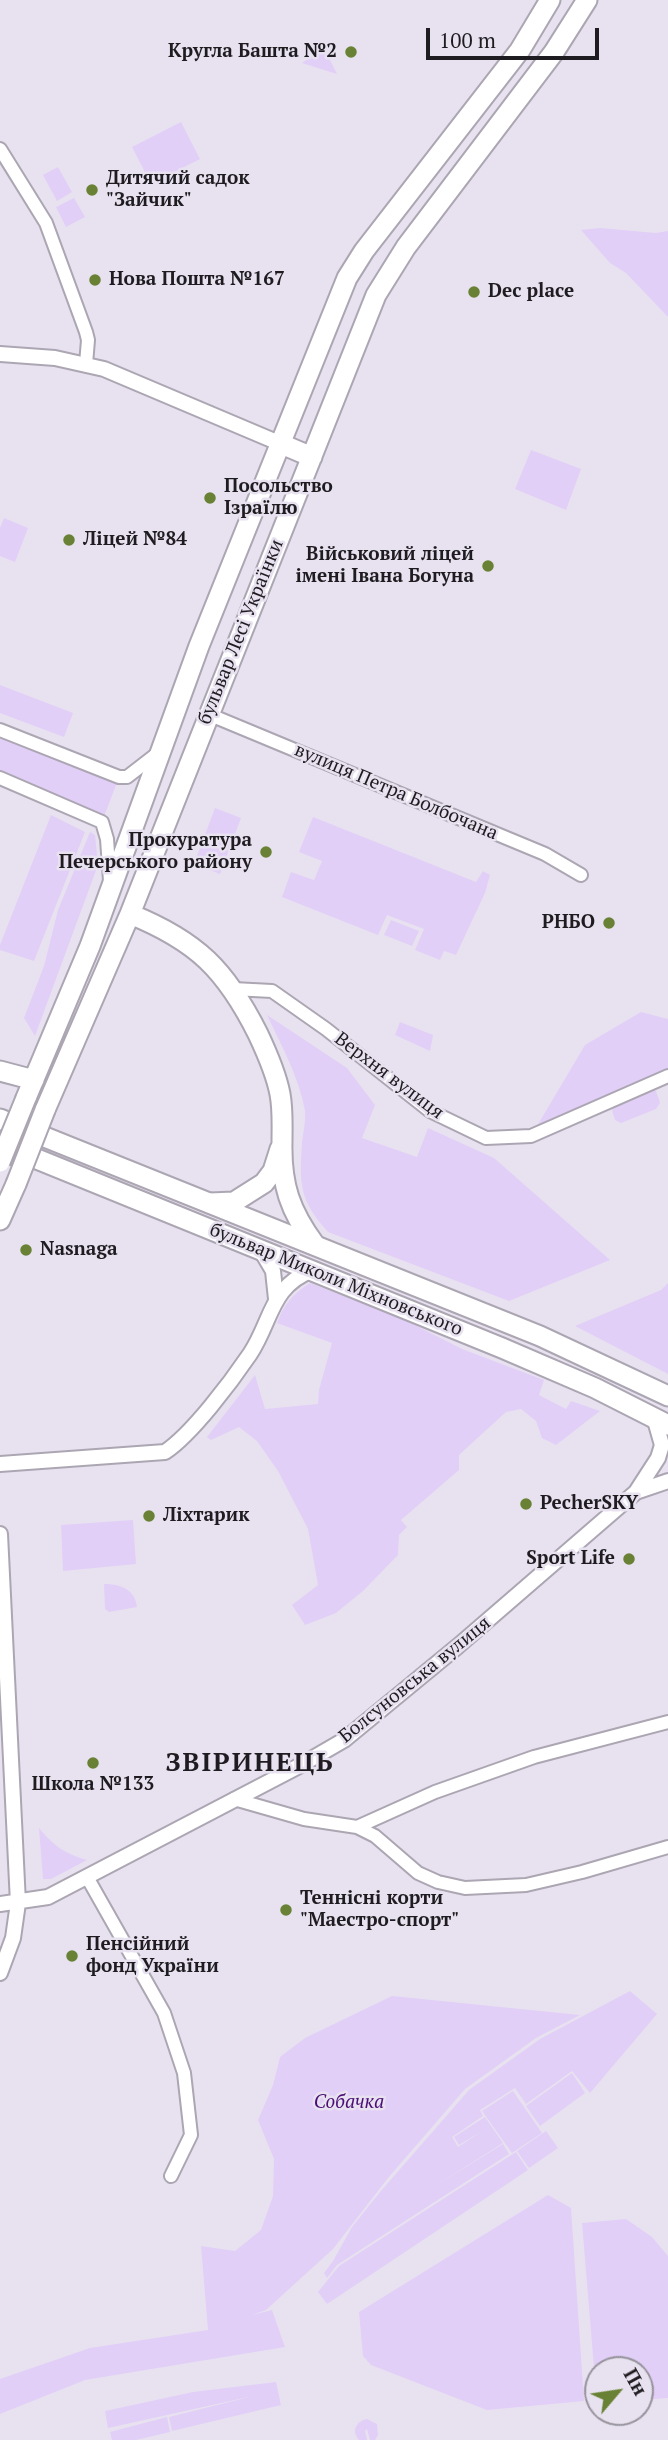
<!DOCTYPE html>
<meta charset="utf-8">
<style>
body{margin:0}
#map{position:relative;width:668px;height:2440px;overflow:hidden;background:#e8e2f0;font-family:"PT Serif",serif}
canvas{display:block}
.north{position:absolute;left:584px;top:2356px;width:70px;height:70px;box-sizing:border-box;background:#e8e2f0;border:2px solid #97939d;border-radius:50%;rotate:61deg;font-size:19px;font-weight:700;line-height:28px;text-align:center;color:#1e1c20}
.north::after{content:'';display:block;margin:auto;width:24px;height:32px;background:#688134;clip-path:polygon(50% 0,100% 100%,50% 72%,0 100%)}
.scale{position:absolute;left:426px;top:28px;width:173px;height:32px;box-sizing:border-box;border:4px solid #1e1c20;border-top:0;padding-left:9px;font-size:21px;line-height:24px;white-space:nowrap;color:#1e1c20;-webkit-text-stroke:5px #e8e2f0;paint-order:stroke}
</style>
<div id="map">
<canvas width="668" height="2440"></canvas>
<div class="north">Пн</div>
<div class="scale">100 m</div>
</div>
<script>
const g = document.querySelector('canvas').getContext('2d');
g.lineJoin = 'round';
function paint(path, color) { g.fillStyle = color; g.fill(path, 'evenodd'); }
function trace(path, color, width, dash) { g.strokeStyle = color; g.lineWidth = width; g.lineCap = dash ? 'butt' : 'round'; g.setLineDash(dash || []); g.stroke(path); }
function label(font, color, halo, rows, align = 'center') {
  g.font = font + ' "PT Serif",serif'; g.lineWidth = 5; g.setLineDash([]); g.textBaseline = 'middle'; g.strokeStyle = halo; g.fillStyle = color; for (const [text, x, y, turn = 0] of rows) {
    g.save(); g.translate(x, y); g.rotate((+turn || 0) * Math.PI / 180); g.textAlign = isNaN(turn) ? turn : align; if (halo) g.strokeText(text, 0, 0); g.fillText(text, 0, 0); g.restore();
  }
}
const green = new Path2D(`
 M324 48 337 74 302 63Z
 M181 122 200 159 151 184 132 147Z
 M58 167 72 192 57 201 43 175Z
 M74 198 85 217 66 227 56 207Z
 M600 228 656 233 668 231V317L626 273 610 263 581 230Z
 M531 450 581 469 566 510 515 489Z
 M4 518 28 528 15 562 0 556V528Z
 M0 685 73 713 64 737 0 713Z
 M0 730 119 777 102 822 0 778Z
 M215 808 241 818 220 874 194 864Z
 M51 815 85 832 34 961 0 950V945Z
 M313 817 476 882 483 871 490 875 485 893 456 955 444 951 440 960 415 950 424 929 387 915 378 935 282 897 291 872 314 880 322 861 299 852Z
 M90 832 95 835 98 865 35 1036 24 1018 44 966 58 910Z
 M391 920 419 931 412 946 384 935Z
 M641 1012 668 1019V1071L537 1126 585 1045Z
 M267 1015 347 1068 375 1105 362 1138 417 1157 428 1128 494 1158 610 1260 509 1301 328 1232C300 1201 299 1185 302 1143 303 1133 306 1121 305 1111 299 1077 281 1045 267 1015Z
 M400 1022 433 1035 430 1051 395 1035Z
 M650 1088 656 1091 660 1103 656 1109 621 1123 615 1120 612 1111 615 1102Z
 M310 1283 401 1318 462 1349 544 1380 539 1395 566 1409 571 1401 600 1411 556 1445 542 1438 536 1421 521 1409 506 1412 459 1455V1470L401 1520 407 1527 399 1535 398 1555 363 1591 336 1613 305 1625 292 1605 318 1585 308 1529 278 1471 257 1441 239 1427 211 1440 207 1437 255 1375 265 1409 318 1404 319 1390 332 1343 277 1323C283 1305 294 1293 310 1283Z
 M668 1283V1374L575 1326 661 1290Z
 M133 1520 136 1564 63 1571 61 1525Z
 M104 1584C120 1584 135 1589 137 1607L109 1612 105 1609Z
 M39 1828C53 1845 65 1854 87 1860L51 1879H43Z
 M630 1991 657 2014 590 2093 572 2071 526 2104 515 2088 480 2110 483 2116 452 2137 458 2147 484 2130 459 2145 454 2137 485 2117 503 2143 432 2188 503 2144 509 2154 337 2265 327 2278 324 2273 333 2261 352 2227 380 2192 469 2090 540 2039Z
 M392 1996 580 2015 536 2038 465 2089 388 2178 333 2249 266 2310 252 2315 272 2310 285 2347 85 2380 0 2414V2379L90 2348 208 2330 201 2246 235 2251 261 2230 273 2196 274 2159 258 2120 273 2085 280 2057 305 2038Z
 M572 2073 585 2093 540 2126 526 2106Z
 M513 2091 542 2133 512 2153 482 2111Z
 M546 2131 558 2148 529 2168 517 2151Z
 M516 2152 528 2170 327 2304 318 2292 339 2266Z
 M548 2195 571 2208 584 2401 487 2410 371 2365 363 2356 359 2312Z
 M626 2219 652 2237 668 2256V2398L640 2400V2370H598L597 2404 582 2223Z
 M276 2382 281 2405 172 2431 169 2417 253 2396 108 2428 105 2411 193 2392Z
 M167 2417 170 2432 136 2440H112L110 2432Z
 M367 2419 377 2424 378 2435 375 2440H370L367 2429 365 2431 367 2440H359C351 2431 356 2421 367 2419Z`);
const minor = new Path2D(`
 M0 149 46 223 86 332 88 340 86 364
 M208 714 545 854 581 875
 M0 730 119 777H127L158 753
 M0 778 102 822 107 839 110 881
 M233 989 272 991 326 1029 430 1111 486 1138 531 1136 668 1076
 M234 1799 304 1819 357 1827 375 1836 418 1873 438 1882 465 1888 526 1885 582 1872 668 1847
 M357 1827 435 1792 534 1757 668 1722
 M87 1877 164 2013 184 2073 191 2135 171 2176`);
const tertiary = new Path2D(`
 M0 354 55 358 104 369 279 443
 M260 1249 273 1271 276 1299
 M0 1464 165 1452C192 1434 231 1382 250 1354 272 1321 270 1286 313 1270
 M636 1492 668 1481
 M0 1534 18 1903 13 1938 0 1973
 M0 1904 48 1897 301 1765 344 1740 458 1646 636 1492 658 1458 662 1445 654 1417`);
const primary = new Path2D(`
 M279 443 312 457
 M130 914C197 941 226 970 258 1034 267 1053 276 1073 280 1094 283 1110 282 1126 282 1142 281 1185 290 1211 315 1245
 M0 1071 34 1080
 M26 1098 90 946 199 646 347 278 364 251 520 50 550 0
 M45 1110 130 914 376 295 406 247 554 52 587 0
 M210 1203 234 1202 264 1183 273 1171 280 1149
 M0 1220 16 1184`);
const trunk = new Path2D(`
 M0 1119 540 1336 668 1396
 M0 1144 502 1348 595 1388 668 1425`);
const primaryBridge = new Path2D(`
 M0 1162 26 1098
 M16 1184 45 1110`);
const markers = [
 [351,52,7,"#688134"],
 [92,190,7,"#688134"],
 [95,280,7,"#688134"],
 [474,292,7,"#688134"],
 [210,498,7,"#688134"],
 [69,540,7,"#688134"],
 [488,566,7,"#688134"],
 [266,852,7,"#688134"],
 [609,923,7,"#688134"],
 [26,1250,7,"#688134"],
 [526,1504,7,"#688134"],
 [149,1516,7,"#688134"],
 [629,1559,7,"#688134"],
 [93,1763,7,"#688134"],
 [286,1910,7,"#688134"],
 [72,1956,7,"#688134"]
];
const poiNames = [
 ["Кругла Башта №2",337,52,"right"],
 ["Дитячий садок",106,179],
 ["\"Зайчик\"",106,201],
 ["Нова Пошта №167",109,280],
 ["Dec place",488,292],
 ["Посольство",224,487],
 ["Ізраїлю",224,509],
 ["Ліцей №84",83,540],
 ["Військовий ліцей",474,555,"right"],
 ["імені Івана Богуна",474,577,"right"],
 ["Прокуратура",252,841,"right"],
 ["Печерського району",252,863,"right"],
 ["РНБО",595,923,"right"],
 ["Nasnaga",40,1250],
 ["PecherSKY",540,1504],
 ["Ліхтарик",163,1516],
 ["Sport Life",615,1559,"right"],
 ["Школа №133",93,1785,"center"],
 ["Теннісні корти",300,1899],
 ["\"Маестро-спорт\"",300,1921],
 ["Пенсійний",86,1945],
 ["фонд України",86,1967]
];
const streetNames = [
 ["бульвар Лесі Українки",241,632,-68],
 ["вулиця Петра Болбочана",396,792,23],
 ["Верхня вулиця",389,1076,37],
 ["бульвар Миколи Міхновського",336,1280,22],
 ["Болсуновська вулиця",415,1680,-39]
];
const parkNames = [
 ["Собачка",349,2103]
];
const districtNames = [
 ["ЗВІРИНЕЦЬ",250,1764]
];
paint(green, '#e1cff7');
trace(minor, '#aca6b3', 16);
trace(tertiary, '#aca6b3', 18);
trace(primary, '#aca6b3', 23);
trace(trunk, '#aca6b3', 23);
trace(minor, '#fff', 12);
trace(tertiary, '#fff', 14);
trace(primary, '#fff', 19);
trace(trunk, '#fff', 19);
trace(primaryBridge, '#aca6b3', 23, []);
trace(primaryBridge, '#fff', 19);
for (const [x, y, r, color] of markers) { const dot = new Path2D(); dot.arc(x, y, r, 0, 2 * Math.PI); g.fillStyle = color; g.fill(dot); trace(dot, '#e8e2f0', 2.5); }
label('bold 19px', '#1e1c20', '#e8e2f0', poiNames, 'left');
label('19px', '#1e1c20', '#e8e2f0', streetNames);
label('italic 19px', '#4b0e77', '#e8e2f0', parkNames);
g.letterSpacing = '2px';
label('bold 26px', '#1e1c20', '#e8e2f0', districtNames);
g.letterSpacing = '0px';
</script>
